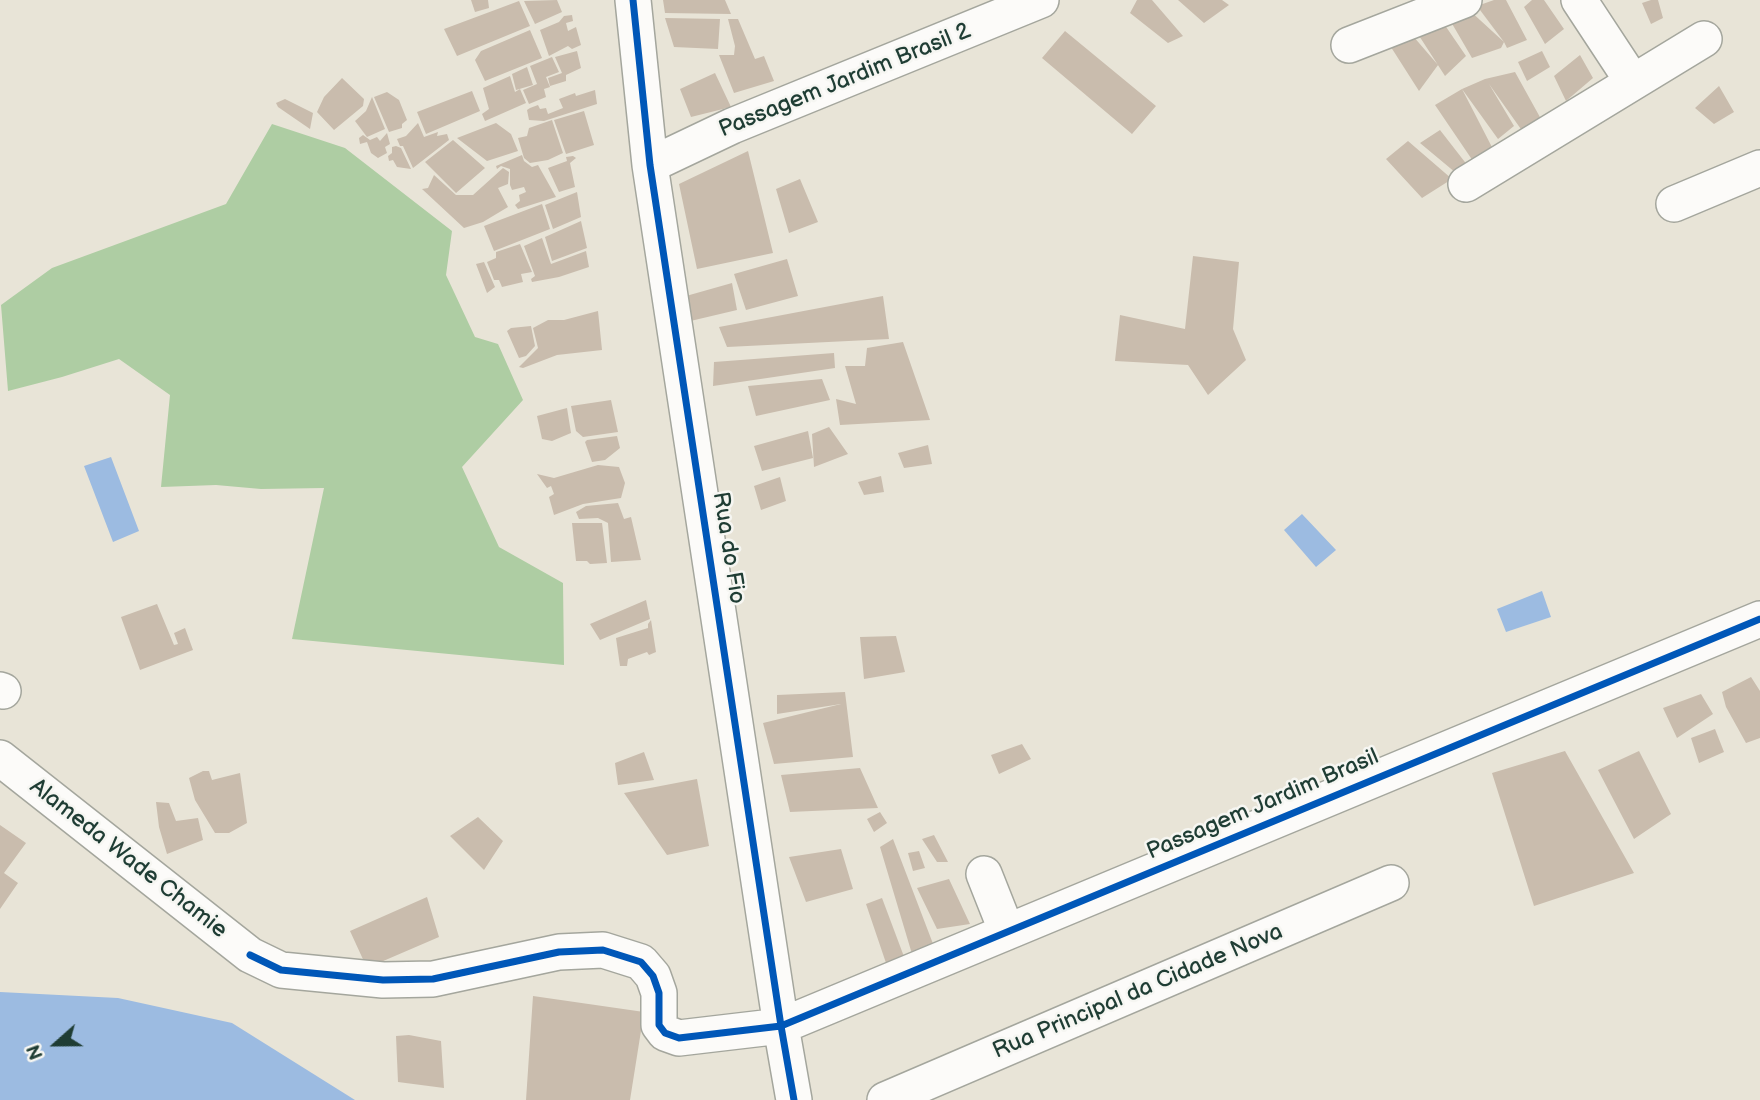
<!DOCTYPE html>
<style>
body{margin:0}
#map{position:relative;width:1760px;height:1100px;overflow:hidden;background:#e8e4d7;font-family:"Balsamiq Sans",sans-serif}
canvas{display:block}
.north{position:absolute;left:21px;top:1009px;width:70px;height:70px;-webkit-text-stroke:5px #f6f6f2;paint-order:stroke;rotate:249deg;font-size:19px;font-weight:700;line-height:28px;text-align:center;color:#1f3d34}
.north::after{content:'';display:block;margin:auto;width:24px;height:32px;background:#1f3d34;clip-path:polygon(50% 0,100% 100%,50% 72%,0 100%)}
</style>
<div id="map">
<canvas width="1760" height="1100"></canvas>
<div class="north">N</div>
</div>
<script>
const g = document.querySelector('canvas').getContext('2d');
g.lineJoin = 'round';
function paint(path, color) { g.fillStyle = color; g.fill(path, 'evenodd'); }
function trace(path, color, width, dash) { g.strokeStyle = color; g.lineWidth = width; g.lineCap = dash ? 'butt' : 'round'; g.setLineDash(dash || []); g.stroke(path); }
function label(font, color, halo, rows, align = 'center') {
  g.font = font + ' "Balsamiq Sans",sans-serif'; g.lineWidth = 5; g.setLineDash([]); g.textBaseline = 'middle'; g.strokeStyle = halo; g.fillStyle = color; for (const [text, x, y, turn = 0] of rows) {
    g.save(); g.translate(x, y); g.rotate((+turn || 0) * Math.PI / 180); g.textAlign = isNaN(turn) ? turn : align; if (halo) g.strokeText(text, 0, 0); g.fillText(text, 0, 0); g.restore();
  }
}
const forest = new Path2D(`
 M272 124 345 148 452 231 446 275 475 337 498 344 523 400 462 467 499 547 563 583 564 665 292 639 324 488 261 489 216 485 161 487 170 395 119 359 62 377 8 391 1 305 52 268 226 204Z`);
const water = new Path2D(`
 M111 457 139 531 113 542 84 466Z
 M1302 514 1336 550 1316 567 1284 530Z
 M1542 591 1551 617 1506 632 1497 609Z
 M0 992 118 998 232 1023 355 1100H0Z`);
const building = new Path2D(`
 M471 0H488L489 8 475 12Z
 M557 0 562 12 535 24 524 1Z
 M663 0H725L731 14 665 13Z
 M1137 0H1152L1183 36 1168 43 1130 13Z
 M1178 0H1222L1229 5 1204 23Z
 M1494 0H1506L1527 40 1507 48 1504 42 1501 48 1472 58 1447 15 1468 9 1504 42 1477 6Z
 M1532 0H1544L1564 29 1545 44 1524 7Z
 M1651 0H1658L1663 18 1651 24 1642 3Z
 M519 1 530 26 457 56 444 29Z
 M572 15 573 21 566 23 568 31 576 27 581 45 572 49 568 46 549 56 540 30 559 22 564 16Z
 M665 18 720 19 718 49 674 47Z
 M1440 18 1466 56 1445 76 1416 31Z
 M728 19H738L755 59 764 56 774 81 734 93 719 55H734L735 46Z
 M530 30 542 58 485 81 475 60 481 51Z
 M1065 31 1156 106 1132 134 1042 58Z
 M1413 36 1438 65 1419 91 1389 44Z
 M577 51 581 68 566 75V81L550 86 548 78 562 73 555 57Z
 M1542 51 1550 67 1527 81 1518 62Z
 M1580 55 1593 78 1566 101 1554 76Z
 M552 57 559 72 546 77 550 87 544 89 546 97 529 104 523 90 537 84 530 66Z
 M527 67 533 85 516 90 512 74Z
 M1515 72 1541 119 1523 132 1489 84 1514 126 1498 139 1462 89 1495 153 1475 164 1435 105 1462 89 1485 79Z
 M715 73 731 107 691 117 680 89Z
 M510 76 515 92 520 89 526 103 485 121 482 114 489 109 483 88Z
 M342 78 364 99 363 106 334 130 317 112 324 97Z
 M1719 86 1734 112 1714 124 1695 108Z
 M595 90 597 104 544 121 529 120 527 110 530 108 538 105 540 109 546 108 548 114 563 108 559 99 575 93 576 96Z
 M472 91 480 111 426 134 417 112Z
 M387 92 399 100 407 120 402 124V128L389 132 374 97Z
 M372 97 385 129 367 137 355 121 366 111Z
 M285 99 313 113 310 129 278 107 276 103Z
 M584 111 594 145 566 154 554 120Z
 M552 120 563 153 548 160 530 163 524 158 518 138 527 136 529 128Z
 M418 123 424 137 438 132 437 136 447 134 449 140 413 168 403 146H400L397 139 406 136Z
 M496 123 511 134 518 151 487 161 457 138Z
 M1440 130 1468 166 1456 173 1420 143Z
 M387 133 390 144 385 147 387 153 378 158 371 153 367 142 360 144 359 138 363 135 370 140 377 137 380 141Z
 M453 140 485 168 456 193 425 162Z
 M1408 141 1452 179 1422 198 1386 159Z
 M396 146 401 148 411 169 397 167 393 160 389 161 388 156 392 153V147Z
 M748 151 773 253 697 269 679 184Z
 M522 155 524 161 532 167 538 165 556 197 518 209 515 205 520 201 519 195 526 192 524 187 512 190 510 185V169L501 166 497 169 496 166Z
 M573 156 576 158 570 163 575 187 559 192 548 168 567 161 566 157Z
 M503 168 509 172 508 184 498 188 508 207 483 222 464 228 422 189 428 188 434 175 456 195H473Z
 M800 179 818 222 789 233 776 189Z
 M577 192 581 217 553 229 545 205Z
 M542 204 550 229 494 251 484 226Z
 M581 221 587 248 552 261 545 237Z
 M542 238 551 264 586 251 589 267 559 277 532 282 531 279 535 276 524 246Z
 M520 244 532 272 521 274 523 282 502 287 499 280H494L487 262 496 258V252Z
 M1193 256 1239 262 1233 329 1246 360 1208 395 1188 365 1115 361 1120 315 1185 329Z
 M787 259 798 296 746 310 734 274Z
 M484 262 495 287 487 293 476 264Z
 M732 283 737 310 682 323 679 298Z
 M883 296 889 339 727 347 719 327Z
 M598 311 602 350 557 355 523 368 519 367 538 348 533 328 548 320H564Z
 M531 326 535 346 526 356 519 358 507 331 511 328Z
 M903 342 930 420 840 425 836 399 856 404 845 366H865L867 348Z
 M834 353 835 368 713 386 714 362Z
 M822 379 830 400 756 416 748 386Z
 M611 400 618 432 583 437 576 431 571 406Z
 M567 408 571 433 552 441 542 439 537 416Z
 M829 427 848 454 814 467 812 434Z
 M808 431 813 458 762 471 754 446Z
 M617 436 620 448 605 460 592 462 585 442 587 440Z
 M928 445 932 464 904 468 898 453Z
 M598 465 619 467 625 483 621 498 583 504 554 515 549 497 554 494 551 486 547 488 537 474 554 478Z
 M881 476 884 492 864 495 858 482Z
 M780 477 786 501 761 510 754 486Z
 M618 503 624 519 631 517 641 560 611 562 608 523 598 518 579 519 576 512 586 506Z
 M572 523H602L607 563 590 564 587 561H576Z
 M646 600 650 619 600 640 590 624Z
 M157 604 174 645 178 644 174 633 185 628 193 650 140 670 121 617Z
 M651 620 656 652 649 655 647 652 628 659 627 666H620L616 638 648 628V624Z
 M896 636 905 672 864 679 860 637Z
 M1751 677 1760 691V738L1746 743 1726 707 1722 692Z
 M845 692 853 757 774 764 763 723 841 704 777 714V695Z
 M1701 694 1713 714 1677 738 1663 708Z
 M1715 729 1724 752 1699 763 1691 738Z
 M1022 744 1031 759 999 774 991 755Z
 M1565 751 1634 873 1534 906 1492 773Z
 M1639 751 1671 814 1634 839 1598 770Z
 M644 752 654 780 618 785 615 763Z
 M860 768 878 808 790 812 781 775Z
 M203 771H209L212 780 240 773 247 823 229 833H215L195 800 189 778Z
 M697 779 709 846 667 855 624 793Z
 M156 802 169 803 176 821 198 818 203 840 167 854 159 827Z
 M880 812 887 823 874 832 867 819Z
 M478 817 503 841 484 870 450 836Z
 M0 825 26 843 4 873 18 883 0 909Z
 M934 835 948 862H937L922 839Z
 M893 839 935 949 912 954 880 847Z
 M841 849 853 889 806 902 789 857Z
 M919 851 925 868 913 871 908 853Z
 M949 879 970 924 937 929 917 888Z
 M427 897 439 937 367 968 350 931Z
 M882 898 906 962 886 963 866 904Z
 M533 996 644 1012 630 1100H526Z
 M409 1035 441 1041 444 1088 398 1082 396 1036Z`);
const minor = new Path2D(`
 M633 0 650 165 781 1026 794 1100
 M1579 0 1633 82
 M1349 45 1464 0
 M650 165 732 126 1041 0
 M1466 184 1704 39
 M1674 204 1760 168
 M0 690 3 691
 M0 758 250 955 281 970 383 980 433 979 559 952 603 950 641 962 653 976 659 993V1025L665 1033 679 1038 781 1026 1760 619
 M984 874 1007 932
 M885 1100 1391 883`);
const cycleway = new Path2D(`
 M633 0 650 165 781 1026 794 1100
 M250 955 281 970 383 980 433 979 559 952 603 950 641 962 653 976 659 993V1025L665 1033 679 1038 781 1026 1760 619`);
const streetNames = [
 ["Passagem Jardim Brasil 2",845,81,-22],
 ["Rua do Fio",728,548,81],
 ["Passagem Jardim Brasil",1263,805,-23],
 ["Alameda Wade Chamie",128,859,38],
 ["Rua Principal da Cidade Nova",1138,992,-23]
];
paint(forest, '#aecda3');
paint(water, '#9cbbe1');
paint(building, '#c9bcad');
trace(minor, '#a4a69d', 38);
trace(minor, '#fcfbf9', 35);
trace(cycleway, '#0057b8', 7);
label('23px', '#1f3d34', '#f6f6f2', streetNames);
</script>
